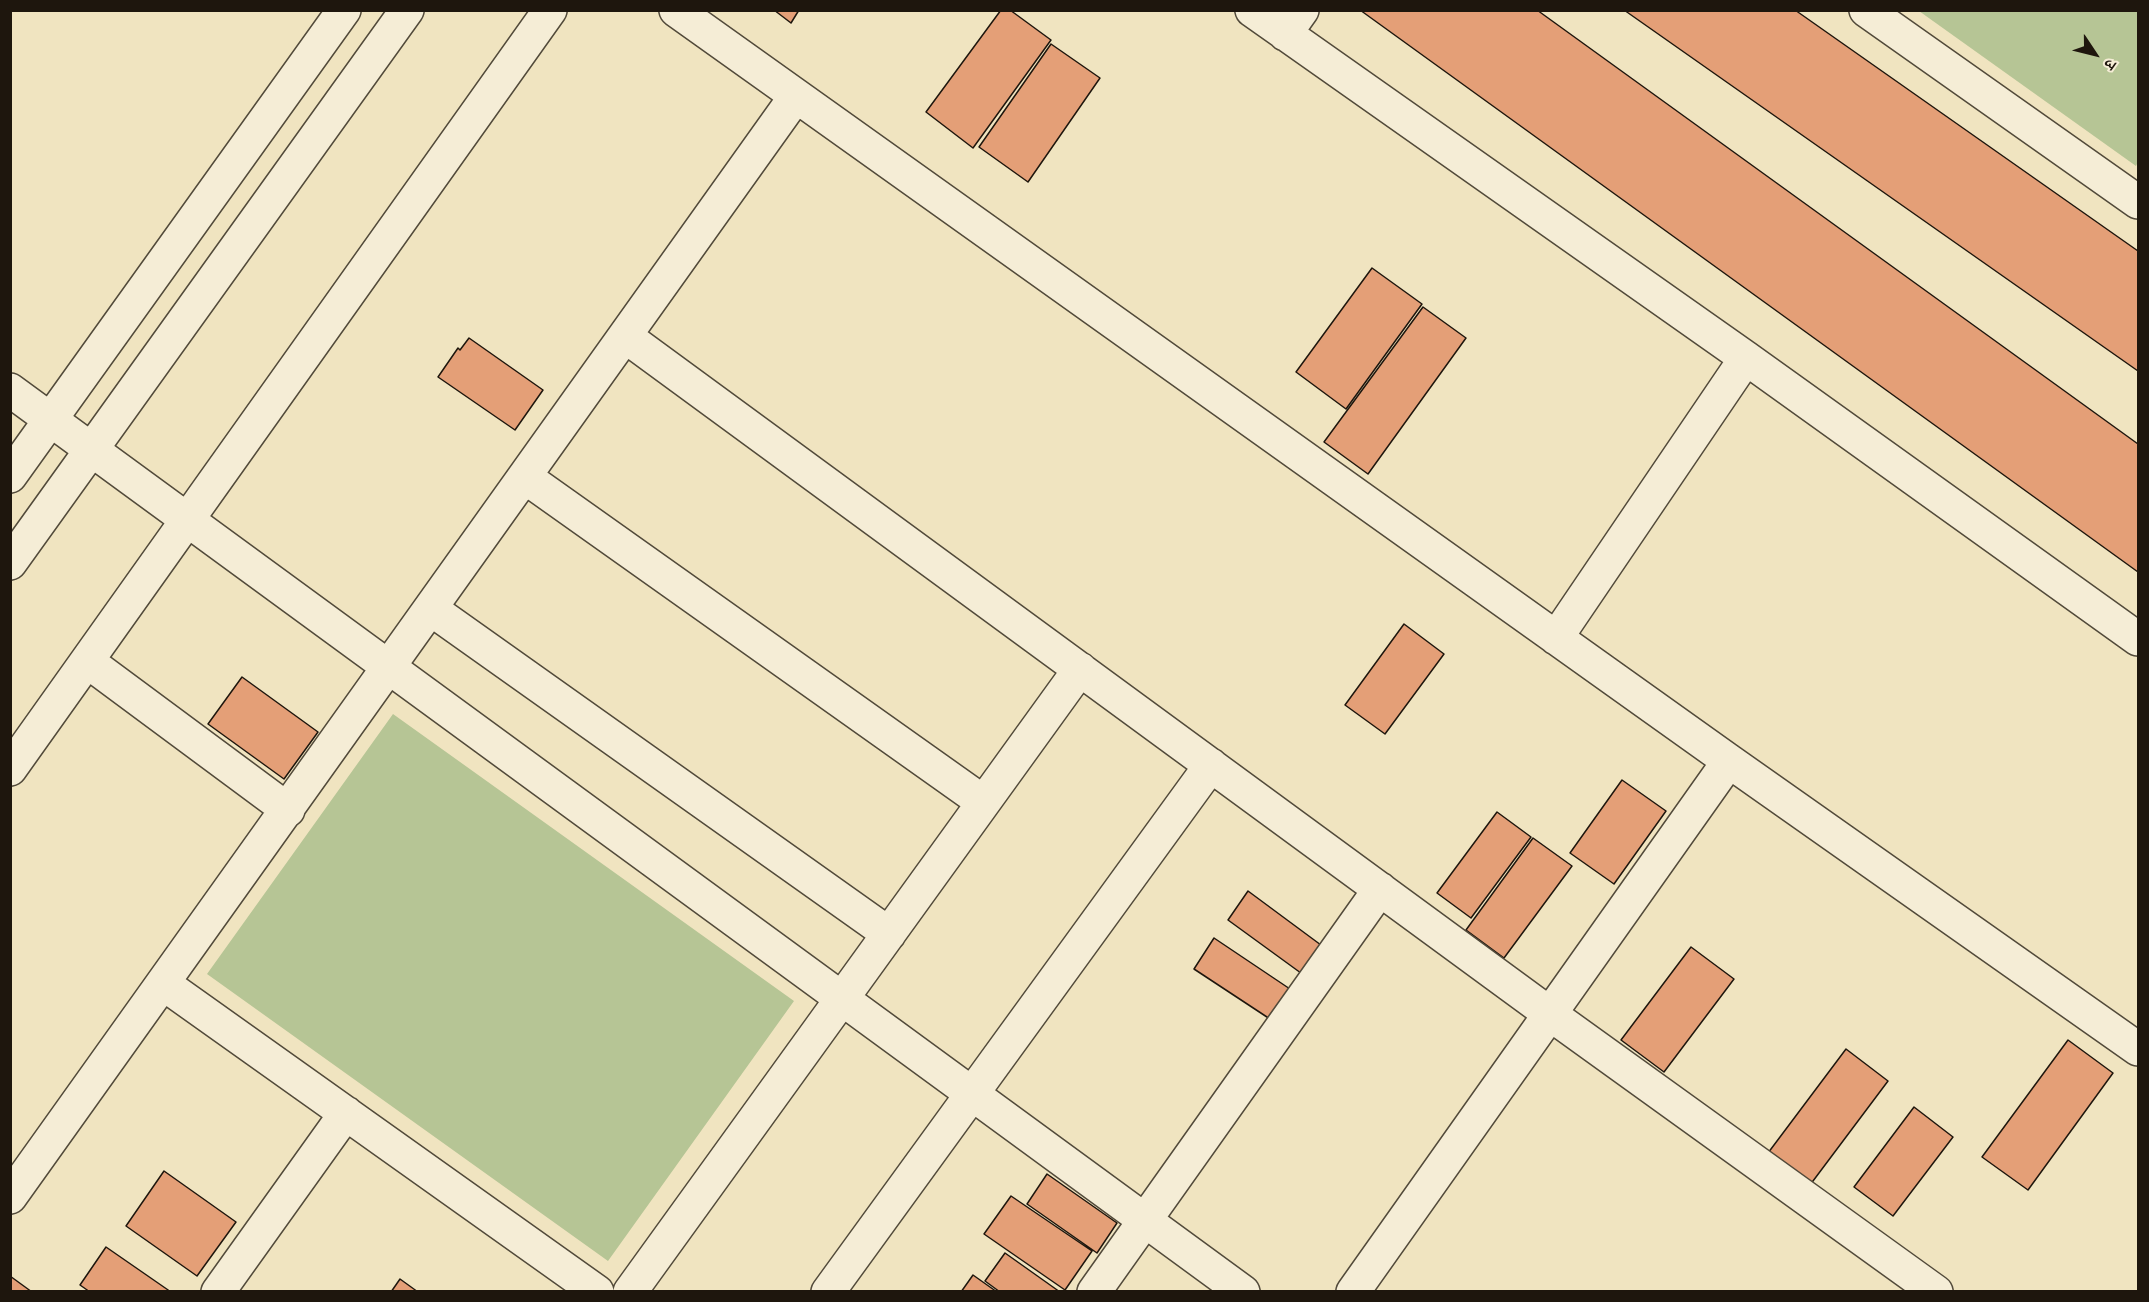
<!DOCTYPE html>
<meta charset="utf-8">
<style>
body{margin:0}
#map{position:relative;width:2149px;height:1302px;overflow:hidden;background:#f0e4c0;font-family:Cardo,"Noto Serif Devanagari",serif}
canvas{display:block}
.frame{position:absolute;inset:0;border:12px solid #1e160d;pointer-events:none}
.north{position:absolute;left:2065px;top:24px;width:60px;height:60px;-webkit-text-stroke:4px #f5edd6;paint-order:stroke;rotate:125deg;font-size:16px;font-weight:700;line-height:24px;text-align:center;color:#1e160d}
.north::after{content:'';display:block;margin:auto;width:21px;height:27px;background:#1e160d;clip-path:polygon(50% 0,100% 100%,50% 72%,0 100%)}
</style>
<div id="map">
<canvas width="2149" height="1302"></canvas>
<div class="frame"></div>
<div class="north">उ</div>
</div>
<script>
const g = document.querySelector('canvas').getContext('2d');
g.lineJoin = 'round';
function paint(path, color) { g.fillStyle = color; g.fill(path, 'evenodd'); }
function trace(path, color, width, dash) { g.strokeStyle = color; g.lineWidth = width; g.lineCap = dash ? 'butt' : 'round'; g.setLineDash(dash || []); g.stroke(path); }
const green = new Path2D(`
 M1919 11H2138V162L2136 166Z
 M393 714 794 1001 608 1261 207 974Z`);
const building = new Path2D(`
 M774 10H799L791 23Z
 M1001 10H1010L1051 40 973 148 926 112Z
 M1360 10H1537L2138 444V572Z
 M1624 10H1795L2138 251V371Z
 M1051 44 1100 78 1028 182 979 147Z
 M1372 268 1422 304 1346 409 1296 372Z
 M1423 307 1466 338 1368 474 1324 442Z
 M469 338 543 390 515 430 438 377 458 348 460 350Z
 M1404 624 1444 654 1385 734 1345 705Z
 M242 677 318 732 284 779 208 724Z
 M1622 780 1666 811 1614 884 1570 853Z
 M1497 812 1531 837 1471 918 1437 893Z
 M1533 838 1572 866 1504 958 1466 930Z
 M1248 891 1325 948 1305 976 1228 920Z
 M1214 938 1293 991 1273 1021 1194 969Z
 M1691 947 1734 979 1664 1072 1621 1040Z
 M2068 1040 2113 1073 2028 1190 1982 1157Z
 M1846 1049 1888 1081 1810 1185 1768 1153Z
 M1914 1107 1953 1137 1893 1216 1854 1187Z
 M164 1171 236 1222 197 1276 126 1226Z
 M1047 1174 1117 1223 1097 1253 1027 1204Z
 M1011 1196 1092 1251 1065 1290 984 1234Z
 M106 1247 171 1292H90L80 1285Z
 M1005 1253 1060 1292H1000L985 1281Z
 M973 1275 997 1292H961Z
 M10 1276 32 1292H10Z
 M400 1279 418 1292H391Z`);
const minor = new Path2D(`
 M676 10 1729 761 2138 1049
 M1252 10 1746 358 2138 639
 M1866 10 2138 202
 M1285 34 1302 10
 M625 336 1550 1014 1936 1292
 M10 390 1243 1292
 M10 476 344 10
 M525 477 983 802
 M10 563 407 10
 M431 609 889 934
 M1556 638 1746 358
 M87 661 288 810
 M10 769 550 10
 M164 984 597 1292
 M10 1197 796 96
 M218 1292 346 1113
 M630 1292 1080 669
 M828 1292 1211 765
 M1094 1292 1380 889
 M1353 1292 1729 761`);
paint(green, '#b6c595');
paint(building, '#e49f77');
trace(building, '#1e160d', 1.5);
trace(minor, '#524a3a', 36);
trace(minor, '#f5edd6', 33);
</script>
